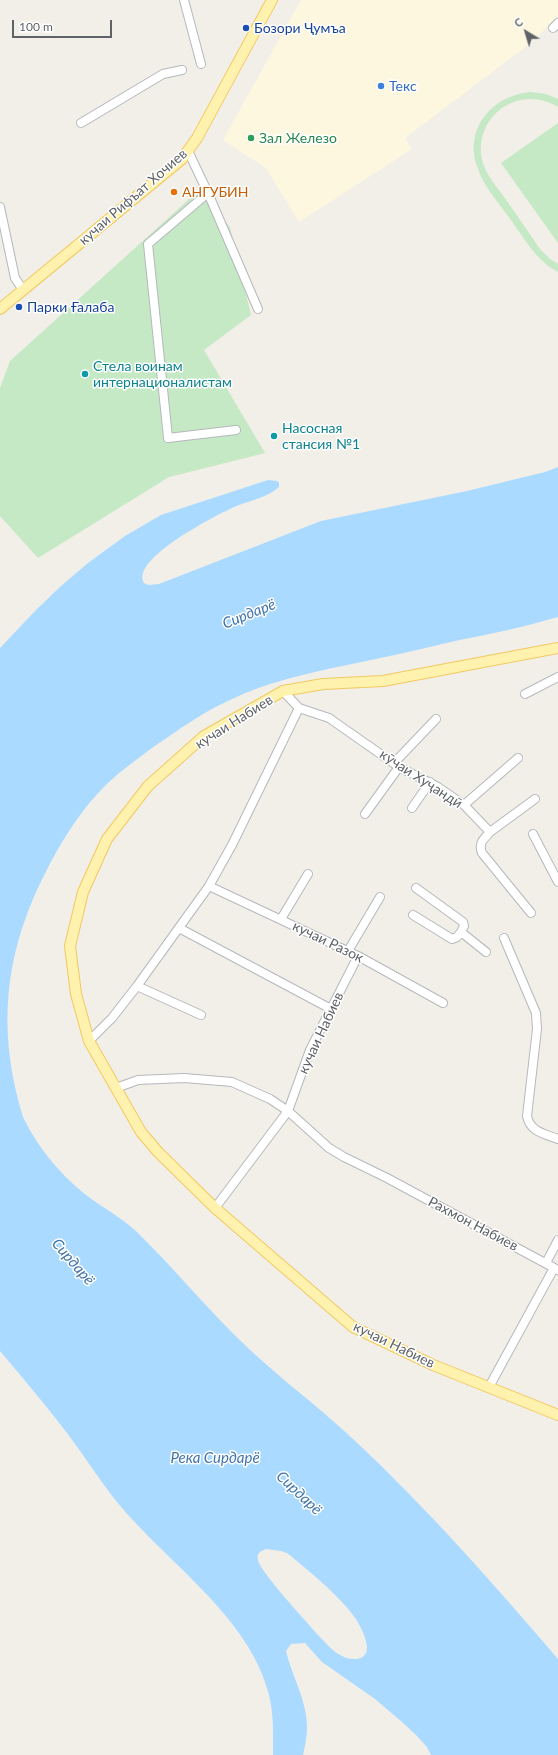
<!DOCTYPE html>
<meta charset="utf-8">
<style>
body{margin:0}
#map{position:relative;width:558px;height:1755px;overflow:hidden;background:#f1efe8;font-family:Lato,sans-serif}
canvas{display:block}
.north{position:absolute;left:506px;top:12px;width:40px;height:40px;-webkit-text-stroke:3px #fff;paint-order:stroke;rotate:322deg;font-size:11px;font-weight:700;line-height:16px;text-align:center;color:#5f6368}
.north::after{content:'';display:block;margin:auto;width:14px;height:18px;background:#5f6368;clip-path:polygon(50% 0,100% 100%,50% 72%,0 100%)}
.scale{position:absolute;left:12px;top:20px;width:100px;height:18px;box-sizing:border-box;border:2px solid #5f6368;border-top:0;padding-left:5px;font-size:12px;line-height:14px;white-space:nowrap;color:#5f6368;-webkit-text-stroke:3px #fff;paint-order:stroke}
</style>
<div id="map">
<canvas width="558" height="1755"></canvas>
<div class="north">С</div>
<div class="scale">100 m</div>
</div>
<script>
const g = document.querySelector('canvas').getContext('2d');
g.lineJoin = 'round';
function paint(path, color) { g.fillStyle = color; g.fill(path, 'evenodd'); }
function trace(path, color, width, dash) { g.strokeStyle = color; g.lineWidth = width; g.lineCap = dash ? 'butt' : 'round'; g.setLineDash(dash || []); g.stroke(path); }
function label(font, color, halo, rows, align = 'center') {
  g.font = font + ' Lato,sans-serif'; g.lineWidth = 3; g.setLineDash([]); g.textBaseline = 'middle'; g.strokeStyle = halo; g.fillStyle = color; for (const [text, x, y, turn = 0] of rows) {
    g.save(); g.translate(x, y); g.rotate((+turn || 0) * Math.PI / 180); g.textAlign = isNaN(turn) ? turn : align; if (halo) g.strokeText(text, 0, 0); g.fillText(text, 0, 0); g.restore();
  }
}
const commercial = new Path2D(`
 M301 0H558V16L532 42 405 138 412 149 299 222 266 168 223 140Z`);
const green = new Path2D(`
 M531 92 546 94 558 99V107C543 98 525 96 509 104 486 115 475 142 484 166 488 177 497 187 504 197 516 214 528 231 540 249L550 259 558 264V272C537 261 526 241 513 223 501 205 483 187 477 166 464 128 493 95 531 92Z
 M558 123V243L501 163Z
 M197 192 230 227 251 315 204 350 265 453 169 477 38 558 0 516V388L10 361Z`);
const water = new Path2D(`
 M558 467V617C524 627 490 634 455 641 421 649 387 657 352 664 309 673 268 681 228 701 201 713 177 731 152 748 135 761 117 773 102 789 72 820 51 859 33 899 2 972 0 1042 23 1117 38 1148 62 1177 90 1198 108 1211 127 1221 142 1237 178 1273 211 1313 248 1348 282 1380 319 1407 353 1439 426 1507 493 1583 558 1659V1755H431L427 1747 416 1735 402 1722 375 1699 322 1662 305 1643 291 1644 286 1651C292 1676 307 1701 307 1727 307 1736 305 1746 303 1755H273C273 1735 274 1715 269 1695 250 1617 166 1562 117 1502 97 1477 80 1449 60 1424 41 1399 20 1375 0 1351V648L36 610 61 586 88 563 125 536 161 515 268 480 277 481 279 483V487C267 498 247 501 232 508 215 516 130 559 144 583L148 585 159 584 321 521 467 491 545 472ZM266 1549 281 1551 287 1553C308 1570 340 1596 356 1619 362 1629 377 1656 357 1659 352 1659 347 1659 342 1656 333 1652 326 1643 319 1636 308 1623 260 1572 258 1560 256 1553 261 1551 266 1549Z`);
const minor = new Path2D(`
 M184 0 201 64
 M553 28 558 23
 M81 123 163 74 182 70
 M188 151 208 193 148 244 168 438 236 430
 M208 193 258 309
 M0 207 15 278 23 290
 M283 691 299 708 329 718 399 767 438 787 464 805 490 832C484 839 478 843 482 853L531 913
 M525 694 558 677
 M394 763 436 719
 M464 805 518 758
 M412 808 430 782
 M365 814 399 767
 M490 832 535 799
 M533 834 558 882
 M209 886 358 956 443 1003
 M416 888 463 922 464 926 461 932
 M413 915 452 939 457 937 461 932 486 952
 M281 919 308 874
 M179 928 331 1009
 M504 938 536 1013 537 1029 527 1116C530 1132 545 1134 558 1139
 M348 951 380 897
 M137 986 201 1015
 M89 1041 112 1018 137 986 209 886 232 845 299 708
 M116 1088 138 1080 184 1078 232 1082 270 1099 288 1111 329 1148 344 1157 387 1178 558 1270
 M215 1208 288 1111 310 1050 358 956
 M546 1263 558 1240
 M489 1387 554 1268`);
const major = new Path2D(`
 M0 309 182 159 197 138 272 0
 M558 648 383 681 323 684 283 691 204 736 148 786 107 839 83 892 70 946 76 994 89 1041 141 1132 158 1152 215 1208 353 1327 433 1365 558 1415`);
const markers = [
 [246,28,4,"#1a4fb4"],
 [381,86,4,"#3f7fe0"],
 [251,138,4,"#2e9e5b"],
 [174,192,4,"#e8710a"],
 [19,307,4,"#1a4fb4"],
 [85,374,4,"#0f9aa8"],
 [274,436,4,"#0f9aa8"]
];
const transitNames = [
 ["Бозори Ҷумъа",254,28],
 ["Парки Ғалаба",27,307]
];
const shopNames = [
 ["Текс",389,86]
];
const leisureNames = [
 ["Зал Железо",259,138]
];
const foodNames = [
 ["АНГУБИН",182,192]
];
const streetNames = [
 ["кучаи Рифъат Хочиев",133,197,-41],
 ["кучаи Набиев",234,722,-32],
 ["кӯчаи Хуҷандӣ",421,779,33],
 ["кучаи Разок",328,942,26],
 ["кучаи Набиев",321,1033,-65],
 ["Рахмон Набиев",473,1224,28],
 ["кучаи Набиев",394,1345,26]
];
const cultureNames = [
 ["Стела воинам",93,366],
 ["интернационалистам",93,382],
 ["Насосная",282,428],
 ["стансия №1",282,444]
];
const waterNames = [
 ["Сирдарё",249,614,-22],
 ["Сирдарё",73,1262,49],
 ["Река Сирдарё",215,1458],
 ["Сирдарё",299,1493,43]
];
paint(commercial, '#fef7e0');
paint(green, '#c5e8c5');
paint(water, '#aadaff');
trace(minor, '#b5b8bc', 10);
trace(major, '#f2c960', 12);
trace(minor, '#fff', 8);
trace(major, '#fff2af', 10);
for (const [x, y, r, color] of markers) { const dot = new Path2D(); dot.arc(x, y, r, 0, 2 * Math.PI); g.fillStyle = color; g.fill(dot); trace(dot, '#fff', 1.5); }
label('14px', '#164399', '#fff', transitNames, 'left');
label('14px', '#366cbe', '#fff', shopNames, 'left');
label('14px', '#27864d', '#fff', leisureNames, 'left');
label('14px', '#c56008', '#fff', foodNames, 'left');
label('14px', '#5f6368', '#fff', streetNames);
label('14px', '#0d838f', '#fff', cultureNames, 'left');
label('italic 15px', '#4174aa', '#fff', waterNames);
</script>
